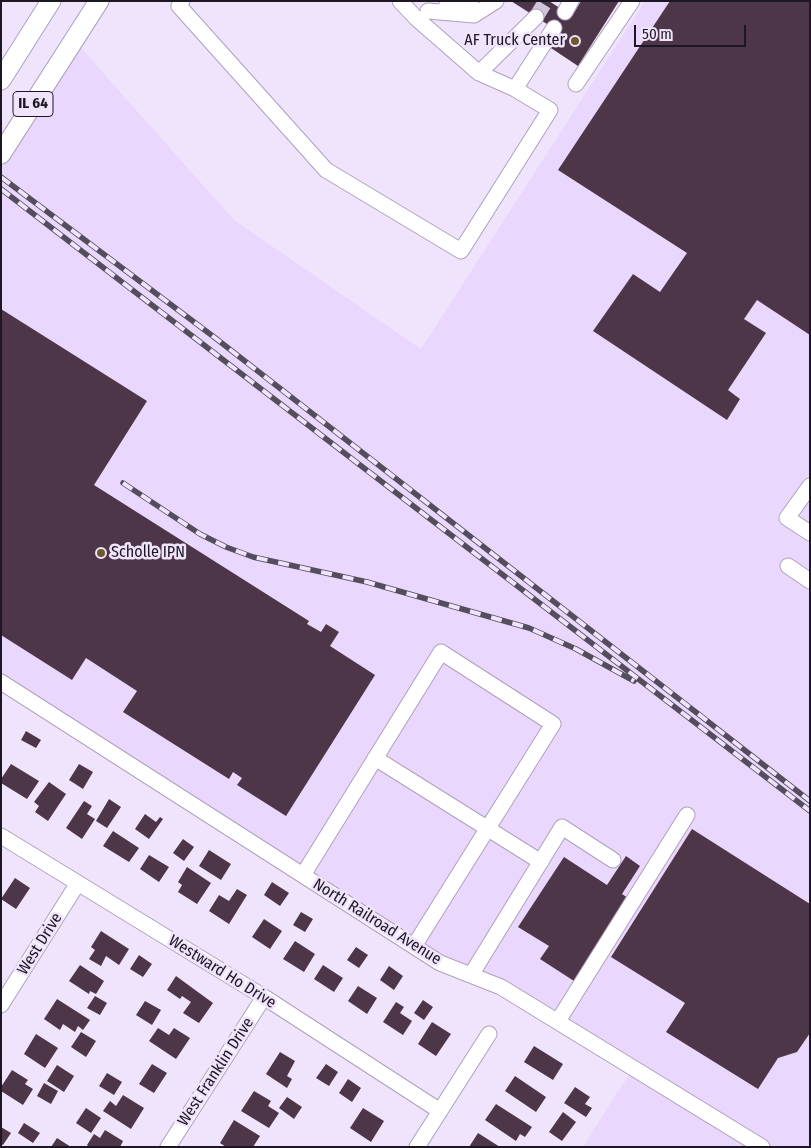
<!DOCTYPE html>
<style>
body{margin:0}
#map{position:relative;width:811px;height:1148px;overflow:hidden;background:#f0e4fd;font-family:"Fira Sans Condensed",sans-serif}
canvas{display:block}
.frame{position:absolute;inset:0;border:2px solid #1c1722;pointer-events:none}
.scale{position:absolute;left:634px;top:25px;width:112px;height:22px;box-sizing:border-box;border:2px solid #1c1722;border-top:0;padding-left:6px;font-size:15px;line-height:18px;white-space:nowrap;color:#1c1722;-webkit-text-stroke:4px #f0e4fd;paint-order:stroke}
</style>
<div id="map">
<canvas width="811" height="1148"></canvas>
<div class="frame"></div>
<div class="scale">50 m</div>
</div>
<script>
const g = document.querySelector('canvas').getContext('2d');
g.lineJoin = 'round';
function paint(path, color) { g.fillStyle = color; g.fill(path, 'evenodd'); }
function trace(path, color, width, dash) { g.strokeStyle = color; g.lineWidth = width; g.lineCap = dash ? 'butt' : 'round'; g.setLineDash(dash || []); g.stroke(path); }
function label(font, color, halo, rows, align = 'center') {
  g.font = font + ' "Fira Sans Condensed",sans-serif'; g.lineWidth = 5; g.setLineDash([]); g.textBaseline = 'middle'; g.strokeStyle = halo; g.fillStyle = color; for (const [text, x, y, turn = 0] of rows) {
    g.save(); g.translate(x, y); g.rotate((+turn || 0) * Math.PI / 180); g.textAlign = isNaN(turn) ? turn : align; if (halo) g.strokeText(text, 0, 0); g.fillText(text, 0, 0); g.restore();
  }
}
const built = new Path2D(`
 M645 1H810V1147H583L618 1091 634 1069 501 987 440 963 1 682V154L74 40 234 220 421 349Z`);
const building = new Path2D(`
 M511 1H549L572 16 581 1H619L578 66 551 48 561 33Z
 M670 1H810V335L757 300 744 319 766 333 728 390 740 399 727 420 593 331 633 274 660 292 687 253 558 170Z
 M1 309 147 401 94 485 309 621 307 624 321 632 326 624 339 632 330 646 375 675 286 816 237 785 242 778 233 772 229 779 123 712 137 691 86 658 72 680 1 635Z
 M26 731 41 740 36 748 21 740Z
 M11 764 39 781 27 799 1 783V779Z
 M79 764 93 772 83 789 69 780Z
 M49 782 66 794 48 821 35 812 39 806 34 802Z
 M109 799 121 807 107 828 96 821Z
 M84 801 92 806 87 814 95 819 82 839 66 828Z
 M145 814 156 822 160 817 163 819 149 839 135 829Z
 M692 829 810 904V1033L797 1052 778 1058 758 1089 666 1032 685 1003 611 957Z
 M113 831 139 848 129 862 103 846Z
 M183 839 194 847 184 861 173 853Z
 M209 850 231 864 221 880 199 866Z
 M149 855 169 867 159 882 140 869Z
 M626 856 640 866 622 894 628 898 574 981 540 959 549 946 518 927 564 857 607 885Z
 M187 867 211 883 197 904 178 892 182 885 178 882Z
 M15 878 30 888 16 909 1 899Z
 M272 882 289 893 280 906 264 895Z
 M237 889 247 895 229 924 209 911 219 895 229 901Z
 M301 912 313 919 305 932 293 925Z
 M264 919 282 931 270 949 252 937Z
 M101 931 129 949 119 965 106 956 101 966 89 959 95 950 91 947Z
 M295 941 315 954 304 972 283 959Z
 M356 947 368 955 359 968 347 960Z
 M139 955 152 964 143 977 130 969Z
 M80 965 104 981 96 994 90 991 89 994 69 981Z
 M323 965 343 978 334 992 314 979Z
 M389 966 403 976 394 990 380 980Z
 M176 976 213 1003 199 1023 183 1013 191 1002 182 996 180 999 167 990Z
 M358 986 377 998 367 1014 348 1001Z
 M95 996 107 1003 100 1015 87 1008Z
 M57 999 90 1020 83 1030 78 1026 75 1032 63 1024 60 1030 44 1019Z
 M423 1000 433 1007 424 1020 414 1013Z
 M145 1001 161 1010 152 1025 136 1015Z
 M396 1002 404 1007 400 1013 412 1021 403 1035 383 1022Z
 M432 1022 451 1034 436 1056 418 1044Z
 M158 1028 169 1035 174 1028 190 1038 176 1059 149 1041Z
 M81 1032 96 1041 86 1057 71 1047Z
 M36 1034 58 1048 45 1068 24 1054Z
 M534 1046 563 1064 553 1080 524 1062Z
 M280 1052 295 1061 287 1076 292 1079 287 1088 266 1074Z
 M152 1064 167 1073 154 1093 139 1084Z
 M326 1064 338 1072 329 1086 316 1078Z
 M57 1065 74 1076 64 1092 47 1081Z
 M12 1070 28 1080 25 1084 33 1089 23 1105 1 1091V1087Z
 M107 1073 122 1082 114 1095 99 1086Z
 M515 1076 546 1097 536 1112 505 1091Z
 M348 1079 361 1088 352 1102 339 1093Z
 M44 1083 58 1091 51 1104 37 1096Z
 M575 1087 590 1097 585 1104 592 1108 586 1117 564 1103Z
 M254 1091 271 1101 268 1106 279 1113 269 1128 241 1111Z
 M123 1095 144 1108 131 1129 103 1111 110 1101 116 1106Z
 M287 1097 302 1107 294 1119 279 1108Z
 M496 1104 532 1127 525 1137 520 1134 516 1141 485 1120Z
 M86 1108 101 1118 91 1133 76 1123Z
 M363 1108 384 1121 371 1142 350 1128Z
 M563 1112 576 1122 562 1141 549 1132Z
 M234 1120 260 1136 253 1147H226L220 1143Z
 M24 1123 40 1133 33 1143 18 1133Z
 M1 1127 11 1133 3 1145 1 1144Z
 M105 1130 123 1141 120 1147H89L87 1145 94 1134 100 1138Z
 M478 1133 500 1147H469Z
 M57 1138 71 1147H51Z`);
const minorTunnel = new Path2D(`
 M536 17 546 1`);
const minor = new Path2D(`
 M182 1 179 6 326 170 461 251 550 110 515 89 479 73 416 18 400 1
 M446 7 471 1
 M428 11 474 15 496 1
 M565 12 571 1
 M479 73 536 17
 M576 84 632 1
 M515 89 554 28
 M810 486 787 518 810 533
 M788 566 810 581
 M1 682 440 963 501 987 762 1147
 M375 758 541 862
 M1 836 264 997 440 1111
 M303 875 441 652 553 724 414 946
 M471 975 562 827 613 860
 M1 1005 78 883
 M558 1021 687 815
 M168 1147 264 997
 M417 1147 489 1034`);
const major = new Path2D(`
 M1 80 51 1
 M1 154 99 1`);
const rail = new Path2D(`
 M1 177 214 337 810 801
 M1 189 810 811
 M123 483 200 534 226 547 253 557 367 582 529 628 576 649 634 681`);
const markers = [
 [575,41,5,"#6e5a29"],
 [101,553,5,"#6e5a29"]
];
const shields = [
 [33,104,40]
];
const shieldNames = [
 ["IL 64",33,104]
];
const poiNames = [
 ["AF Truck Center",565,41],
 ["Scholle IPN",111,553,"left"]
];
const streetNames = [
 ["North Railroad Avenue",377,922,32],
 ["West Drive",40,944,-58],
 ["Westward Ho Drive",222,972,32],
 ["West Franklin Drive",216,1072,-57]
];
paint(built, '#e9d7fd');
paint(building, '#4e3649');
trace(minorTunnel, '#d0c5dc', 15, [15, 8]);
trace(minor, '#aea0bd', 17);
trace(major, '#aea0bd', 21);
trace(minor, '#fff', 15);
trace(major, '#fff', 19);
trace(rail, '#544d5c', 5.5);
trace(rail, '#f0e4fd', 4, [11]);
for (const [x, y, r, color] of markers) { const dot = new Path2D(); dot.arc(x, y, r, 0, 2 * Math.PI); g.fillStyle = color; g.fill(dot); trace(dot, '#f0e4fd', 2); }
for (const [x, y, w] of shields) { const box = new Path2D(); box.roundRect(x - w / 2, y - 12.5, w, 25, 4); g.fillStyle = '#f0e4fd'; g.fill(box); trace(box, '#1c1722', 1); }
label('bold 15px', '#1c1722', null, shieldNames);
label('16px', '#1c1722', '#f0e4fd', poiNames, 'right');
label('16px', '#1c1722', '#f0e4fd', streetNames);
</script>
